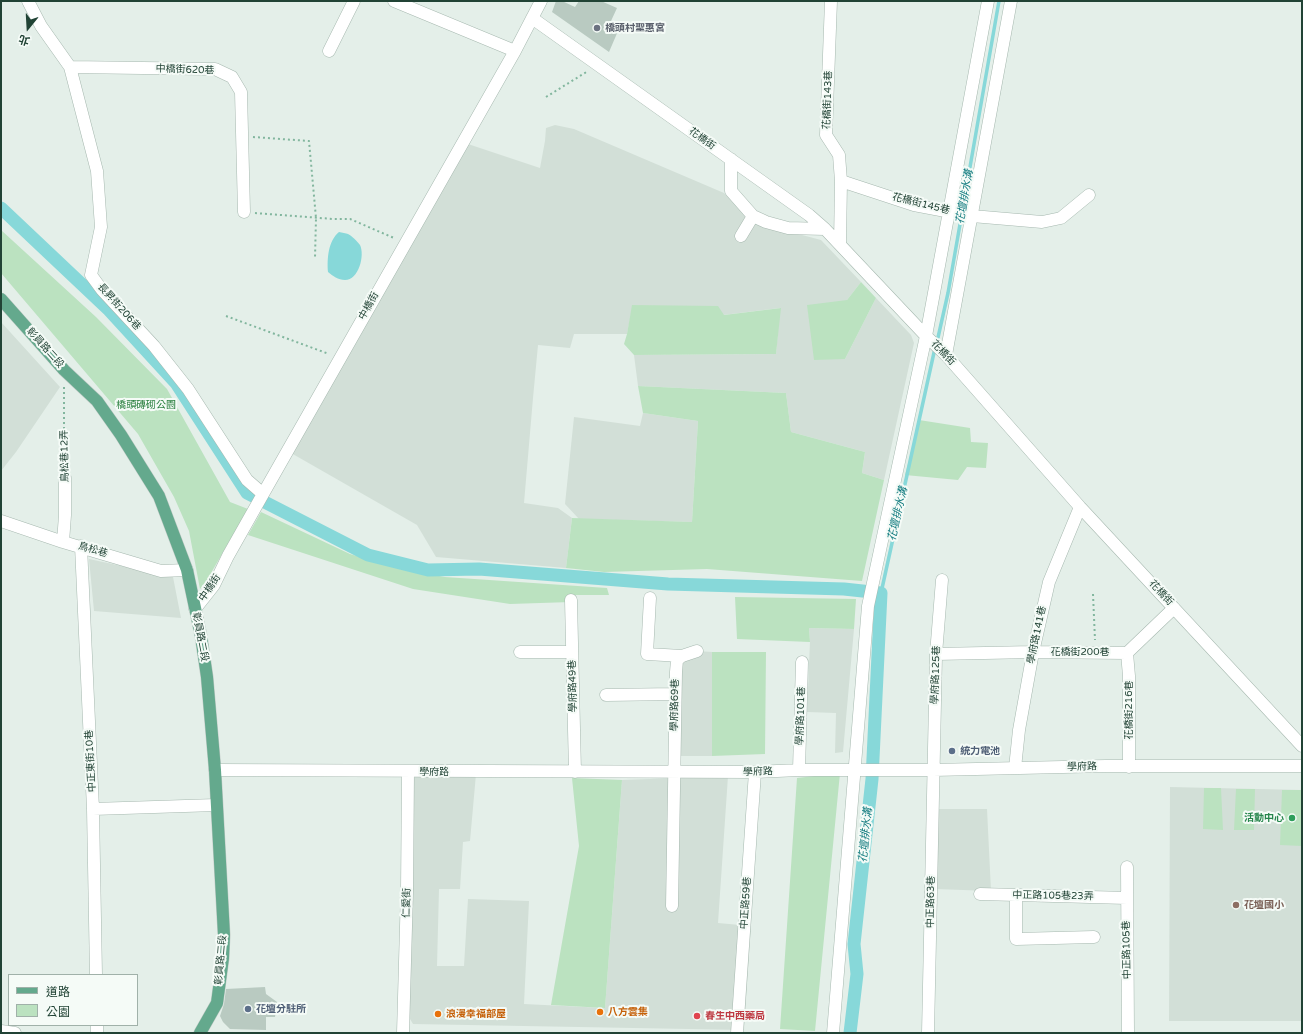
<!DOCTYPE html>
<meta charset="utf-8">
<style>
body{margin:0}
#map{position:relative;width:1303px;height:1034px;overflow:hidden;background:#e4efe9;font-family:"Varela Round","Noto Sans TC",sans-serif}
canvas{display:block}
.frame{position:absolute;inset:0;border:2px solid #214335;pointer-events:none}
.legend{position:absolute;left:8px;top:974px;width:130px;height:52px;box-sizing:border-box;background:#f5fbf7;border:1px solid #a0b1a9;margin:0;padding:5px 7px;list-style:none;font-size:12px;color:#214335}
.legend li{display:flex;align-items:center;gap:8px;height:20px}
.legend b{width:20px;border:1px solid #a0b1a9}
.north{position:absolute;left:8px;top:8px;width:40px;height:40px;-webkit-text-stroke:3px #f5fbf7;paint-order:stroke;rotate:198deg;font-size:11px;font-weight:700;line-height:16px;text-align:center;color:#214335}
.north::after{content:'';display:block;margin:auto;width:14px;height:18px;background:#214335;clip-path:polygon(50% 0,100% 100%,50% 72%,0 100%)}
</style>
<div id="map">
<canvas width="1303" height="1034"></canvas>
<div class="frame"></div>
<ul class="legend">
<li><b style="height:5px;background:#64a98d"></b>道路</li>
<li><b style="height:11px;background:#bbe2c0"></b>公園</li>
</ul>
<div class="north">北</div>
</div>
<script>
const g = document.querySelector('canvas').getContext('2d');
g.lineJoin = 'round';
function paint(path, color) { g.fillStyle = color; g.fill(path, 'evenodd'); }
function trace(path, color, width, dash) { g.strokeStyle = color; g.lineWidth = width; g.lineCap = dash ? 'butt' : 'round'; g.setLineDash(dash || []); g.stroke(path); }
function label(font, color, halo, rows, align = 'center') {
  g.font = font + ' "Varela Round","Noto Sans TC",sans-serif'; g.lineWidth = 4; g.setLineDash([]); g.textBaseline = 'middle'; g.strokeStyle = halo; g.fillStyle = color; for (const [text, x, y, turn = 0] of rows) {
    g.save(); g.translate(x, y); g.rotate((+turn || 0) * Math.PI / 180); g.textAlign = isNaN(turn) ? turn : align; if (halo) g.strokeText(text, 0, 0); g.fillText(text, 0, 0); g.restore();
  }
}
const built = new Path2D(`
 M555 125 574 129 724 193 753 222 821 240 861 282 847 300 845 359 876 298 911 335 914 343 884 480 862 473 865 452 791 432 786 393 638 386 634 355 776 354 780 308 723 315 633 305 627 334H574L570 348 538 345 533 398 524 503 558 508 572 518 566 568 436 557 417 525 291 453 465 143 540 168 545 141 546 128Z
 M1 322 60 387 16 452 1 471Z
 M643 413 698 421 692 522 579 519 565 504 574 417 640 426Z
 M89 559 173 577 181 618 94 611Z
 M809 628 854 629 843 752 835 753 836 713 807 712 810 642Z
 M681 650 712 652V756H680Z
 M476 774 470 841 463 842 460 889H439L437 966H464L468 899 529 901 524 1004 605 1008 622 780 728 776 718 923 751 926 744 1030 413 1024 404 1009 408 784 416 776Z
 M1170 787 1302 790V1021H1169Z
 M935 809H987L991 891 935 889Z`);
const green = new Path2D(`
 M1 230 96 317 167 389 230 502 248 509 207 580 200 589 189 531 174 497 138 434 1 273Z
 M861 282 876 298 845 359 814 360 807 305 847 300Z
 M632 305 718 306 724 315 781 308 776 354 634 355 624 344 627 334Z
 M638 386 786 393 791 432 865 452 862 473 884 480 862 581 707 569 604 572 566 568 572 518 692 522 698 421 643 413Z
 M919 420 970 428 971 442 988 443 986 468 967 467 958 480 905 475Z
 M261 512 350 554 400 569 445 577 607 588 609 595H572L571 602 510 604 413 589 248 535Z
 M735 597 856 599 854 629 809 628 810 642 737 639Z
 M712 652H766L765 754 712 756Z
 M840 773 815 1031 780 1029 797 778Z
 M572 778 622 780 605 1008 551 1005 579 846Z
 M1204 788H1221L1223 830 1203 829Z
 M1236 789H1255L1254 830H1234Z
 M1282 790H1302V846L1280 845Z`);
const water = new Path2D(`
 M339 232C342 233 346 233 348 234 351 235 358 242 360 245 365 255 359 280 345 280 338 280 333 276 328 272 327 259 328 241 339 232Z`);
const stream = new Path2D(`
 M937 342 948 293 999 1
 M881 593 935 348`);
const canal = new Path2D(`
 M1 208 109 310 176 383 247 493 368 555 428 570 479 569 668 584 844 589 881 593 872 779 854 944 857 974 850 1033`);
const building = new Path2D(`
 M556 1H562L575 7 579 1H601L617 8 611 21 621 24 609 52 552 12Z
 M265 987 266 994 277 1002 275 1017H266V1030L230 1029 223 1022 220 1016 224 1004 226 989Z`);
const path = new Path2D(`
 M546 97 588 71
 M253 137 309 141 316 218 315 258
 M255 213 333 219H350L394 238
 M226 316 329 354
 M64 387V467
 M1093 594 1095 640`);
const minor = new Path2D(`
 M28 1 41 26 70 67 97 171 101 227 91 275 102 290 154 346 188 389 247 480 263 494
 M394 1 515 51
 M831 1 826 135 839 155 841 181 840 244
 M532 18 809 215 825 229 926 336 946 355 1080 507 1302 746
 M329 51 354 1
 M70 67 215 69 232 77 241 92 244 212
 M731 159V191L753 216 766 222 788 228 825 229
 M841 181 914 205 972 216 1042 222 1061 218 1089 195
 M741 236 753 216
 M946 355 1011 1
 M1 521 63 542 161 571 187 570
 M63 542 65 515V478
 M81 546 93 809 96 975
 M650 598 647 654 682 656
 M571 600 575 772
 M195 609 214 585 228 556 263 494 515 51 541 1
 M520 652H572
 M1127 653 1129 676V767
 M1127 653 1174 608
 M936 654 1033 652 1127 653
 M606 695 675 694
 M1015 768 1019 730 1033 652 1049 582 1080 507
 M215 770 755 772 799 770H933L1106 766H1302
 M799 770 802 662
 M93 809 216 805
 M1127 867 1128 1033
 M980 894 1127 898
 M1016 896V939L1094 937
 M672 906 676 672 677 660 682 656 697 651
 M97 1025V1033
 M1 1031 15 1033
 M403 1033 407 891 408 772
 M737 1033 755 772
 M833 1033 868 606 926 336 988 1
 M928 1033 936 654 942 580`);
const major = new Path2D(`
 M1 299 64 370 97 401 121 435 159 496 187 570 201 636 207 677 215 770 224 935 223 958 217 1003 200 1033`);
const markers = [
 [597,28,4,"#6b7280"],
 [952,751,4,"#5c6f8a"],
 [1292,818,4,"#2e9e5b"],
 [1236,905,4,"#8d6e63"],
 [248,1009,4,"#5c6f8a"],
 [600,1012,4,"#e8710a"],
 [438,1014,4,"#e8710a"],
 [697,1016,4,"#e0444e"]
];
const worshipNames = [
 ["橋頭村聖惠宮",605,28]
];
const streetNames = [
 ["中橋街620巷",185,70,2],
 ["花橋街143巷",828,100,-88],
 ["花橋街",702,139,35],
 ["花橋街145巷",921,204,14],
 ["中橋街",369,306,-61],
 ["長昇街206巷",119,307,48],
 ["彰員路二段",45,348,48],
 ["花橋街",943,353,46],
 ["鳥松巷12弄",65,456,-91],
 ["鳥松巷",93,550,16],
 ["中橋街",210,588,-56],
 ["花橋街",1161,593,47],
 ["學府路141巷",1037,635,-78],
 ["彰員路二段",200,637,79],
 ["花橋街200巷",1080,652],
 ["學府路125巷",936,675,-88],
 ["學府路49巷",573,686,-91],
 ["學府路69巷",675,705,-89],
 ["花橋街216巷",1129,710,-90],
 ["學府路101巷",801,716,-88],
 ["中正東街10巷",91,761,-93],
 ["學府路",1082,767,-1],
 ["學府路",434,772],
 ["學府路",758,772,-2],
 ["中正路105巷23弄",1053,896,1],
 ["中正路63巷",931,902,-89],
 ["仁愛街",407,903,-89],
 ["中正路59巷",746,903,-86],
 ["中正路105巷",1127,950,-91],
 ["彰員路二段",221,960,-85]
];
const parkNames = [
 ["橋頭磚砌公園",146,405]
];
const serviceNames = [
 ["統力電池",960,751],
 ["花壇分駐所",256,1009]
];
const leisureNames = [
 ["活動中心",1284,818]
];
const educationNames = [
 ["花壇國小",1244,905]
];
const foodNames = [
 ["八方雲集",608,1012],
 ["浪漫幸福部屋",446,1014]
];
const healthNames = [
 ["春生中西藥局",705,1016]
];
const waterNames = [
 ["花壇排水溝",965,197,-80],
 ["花壇排水溝",898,514,-77],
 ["花壇排水溝",866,835,-84]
];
paint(built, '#d2dfd7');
paint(green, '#bbe2c0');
paint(water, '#87d8d9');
trace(stream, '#87d8d9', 3.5);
trace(canal, '#87d8d9', 13);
paint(building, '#b9cac1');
trace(minor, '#a6b8af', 13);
trace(major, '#c1cac6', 13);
trace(path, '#82b69e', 2, [2, 3]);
trace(minor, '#fff', 12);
trace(major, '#64a98d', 12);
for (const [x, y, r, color] of markers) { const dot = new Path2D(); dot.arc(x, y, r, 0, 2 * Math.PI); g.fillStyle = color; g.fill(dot); trace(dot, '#f5fbf7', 1.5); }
label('bold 10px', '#5b616d', '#f5fbf7', worshipNames, 'left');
label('10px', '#214335', '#f5fbf7', streetNames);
label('10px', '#277e3c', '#f5fbf7', parkNames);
label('bold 10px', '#4e5e75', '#f5fbf7', serviceNames, 'left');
label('bold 10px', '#27864d', '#f5fbf7', leisureNames, 'right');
label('bold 10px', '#785e54', '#f5fbf7', educationNames, 'left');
label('bold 10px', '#c56008', '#f5fbf7', foodNames, 'left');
label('bold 10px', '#be3a42', '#f5fbf7', healthNames, 'left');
label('italic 11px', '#147d80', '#f5fbf7', waterNames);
</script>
